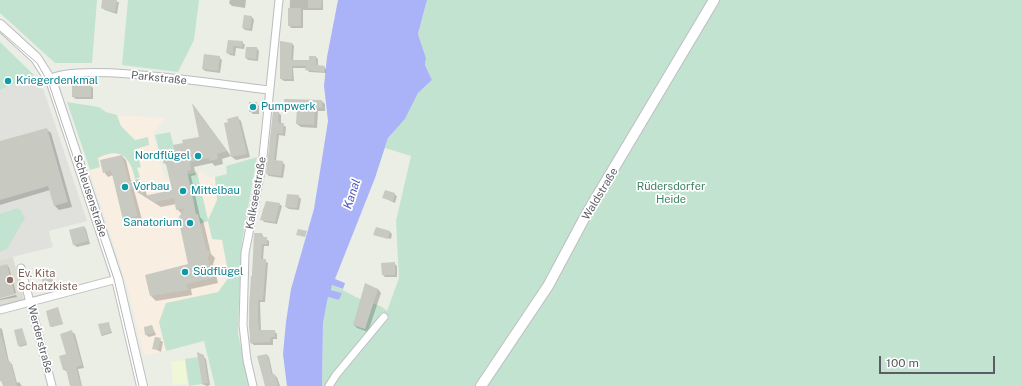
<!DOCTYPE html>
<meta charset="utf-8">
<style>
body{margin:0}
#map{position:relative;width:1021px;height:386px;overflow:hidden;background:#ebeee4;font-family:"Public Sans",sans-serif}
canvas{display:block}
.scale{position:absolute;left:879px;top:356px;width:116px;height:18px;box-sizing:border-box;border:2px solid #5c5c64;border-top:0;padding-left:5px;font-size:12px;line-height:14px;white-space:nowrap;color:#5c5c64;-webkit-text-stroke:3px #fff;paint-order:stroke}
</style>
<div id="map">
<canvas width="1021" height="386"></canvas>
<div class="scale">100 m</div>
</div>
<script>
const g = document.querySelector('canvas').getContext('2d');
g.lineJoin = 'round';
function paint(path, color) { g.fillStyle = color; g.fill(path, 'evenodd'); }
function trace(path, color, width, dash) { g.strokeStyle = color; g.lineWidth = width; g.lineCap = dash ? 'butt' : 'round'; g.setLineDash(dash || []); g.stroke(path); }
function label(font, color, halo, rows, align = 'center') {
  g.font = font + ' "Public Sans",sans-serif'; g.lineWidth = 3.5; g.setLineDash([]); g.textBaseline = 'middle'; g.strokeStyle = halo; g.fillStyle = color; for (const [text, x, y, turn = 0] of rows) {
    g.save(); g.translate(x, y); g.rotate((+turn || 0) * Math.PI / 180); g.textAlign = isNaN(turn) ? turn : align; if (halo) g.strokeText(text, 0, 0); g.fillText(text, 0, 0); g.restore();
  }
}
const industrial = new Path2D(`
 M34 75 44 91 87 221 49 231 53 247 0 260V90Z`);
const education = new Path2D(`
 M13 257 24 300 0 306V260Z`);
const medical = new Path2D(`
 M67 102 99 107 106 112 117 115 165 118 153 134 165 180 197 172H204L205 177H215L227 174 226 166 257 157 242 242 238 333 144 356 126 281Z`);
const green = new Path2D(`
 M0 0H97L92 63H55L0 13Z
 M128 0H199L194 40 178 72 122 65Z
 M427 0H1021V386H322L323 323 328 297 339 300 341 293 331 290 332 285C342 288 349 294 358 298 368 303 379 303 387 311L399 278 396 221 411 156 385 148 388 138 405 119 418 93 432 80 425 65 426 58 418 34Z
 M0 42 34 75 0 90Z
 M67 102 99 107 106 112 117 115 121 126 135 140 148 137 149 145 136 149 141 167 137 168 140 177 135 179C130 156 120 147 98 158L100 167 90 170Z
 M170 132 175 151 160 154 155 135Z
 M257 157 242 242 239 302 238 333 249 386H215L204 341 166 351 159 322 166 303 218 292 229 277 222 240 212 239 208 221 200 224 195 215 194 202 186 175 197 172 208 220 217 200 215 177 227 174 226 166Z
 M17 208 21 210 25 218 7 249 0 252V214Z
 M198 357 202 384 189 386 185 359Z`);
const sand = new Path2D(`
 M185 360 187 384 173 385 171 362Z`);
const water = new Path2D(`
 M338 0H427L418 34 426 58 425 65 432 80 418 93 405 119 388 138 375 178 335 279 345 283 343 289 332 285 331 290 342 293 339 300 328 297 323 323 322 386H287L283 354 286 322 291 289 314 209 325 140 328 121 324 86 327 57Z`);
const shadow = new Path2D(`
 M104 0 119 2 117 14 105 10 102 8Z
 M230 0H246L245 8 232 6 229 3Z
 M290 0H323V10H303V28H291L289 25Z
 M252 17 254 20 252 31 245 30 243 28Z
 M229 41 242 42 245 45 244 49 236 48 235 56 230 55 227 53Z
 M292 43 294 46 293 61H310L316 57 318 59V66L324 67 326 69V73L309 72 306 68H293L294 81H284L281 79Z
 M257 48 259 51 258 61 248 60 246 58Z
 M219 57 222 60 220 73 205 71 203 69Z
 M91 86 93 88V99H76L73 97Z
 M322 101 325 104V111H318L317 128 301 127 297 124 298 110H289L286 106Z
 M256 103 259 106V114H253L250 111Z
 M194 106 231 156 222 159 223 164 215 166 212 163 194 167 196 175 191 176 200 217 203 220 211 254 215 258 213 264 218 283 191 289 192 295 156 301 151 296 190 265 182 214 177 209 176 204 161 207 134 190 142 220 129 224 124 219 113 175 108 177 104 172 122 156 126 160 131 181 139 180 144 184 147 196 173 191 167 166 164 162 176 152 201 138Z
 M278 112 281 115V124L286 127 285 136 279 135 276 161 282 162 285 165 283 178 269 176 267 174Z
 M238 118 241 121 250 157 236 160 232 157 229 122Z
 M46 129 51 133 72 207 59 210 55 206 50 190 0 205V142Z
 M394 194 397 196 395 203 384 198Z
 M298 196 301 199 299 210 289 209 286 207Z
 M279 204 282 206 277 224 264 222 262 219 263 209Z
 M84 227 86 229 90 244 77 247 74 245Z
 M390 232 392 234 391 239 375 235Z
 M255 234H262L264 238 269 241V246H264L263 260 268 263 265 302H260L261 331H274L277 334V339H273V345H254L251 343 249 325Z
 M394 263 397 266V277H385L383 275Z
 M7 265 9 268 16 293 0 297V267Z
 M365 285 378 289 381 293 368 332 357 328 354 325Z
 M16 295 17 297 0 300V299Z
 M58 309 63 324 52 327 51 326Z
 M109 324 112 333 102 336 101 335Z
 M152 326 156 335 149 337 146 335Z
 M0 328 2 329 9 362 12 364 17 383 19 382 22 386H4L1 381Z
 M22 329 27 345 20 347 15 331Z
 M72 332 75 334 84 368 78 369 82 386H72L68 372 64 370Z
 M156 338 163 342 161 352 153 348Z
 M267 355 269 357 273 375 277 377 280 386H266Z
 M203 356 206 359 210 385 207 386 202 384Z`);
const building = new Path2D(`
 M102 0H117L115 12 101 8Z
 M308 0H322L321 8H308Z
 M288 8H301V26H288Z
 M244 15 252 16 250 29 242 28Z
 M228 40 243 41 242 47 233 46V54L226 53Z
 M280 41 292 43 291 60H309V56H316V65L325 66 324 72 305 70 306 66H292V79H280Z
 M246 47H257L256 59 245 58Z
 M204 54 220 56 218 71 202 69Z
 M72 85H91V97H72Z
 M284 99 322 100V108H315L314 125 296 124 297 107H285Z
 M249 102H257L256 112H249Z
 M192 103 227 151 217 154 218 159 209 161V158L190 162 191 170 187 171 196 214H198L206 248 210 252 208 258 213 278 186 284 188 290 150 296 145 275 188 264 179 222 177 221 184 208 176 210 174 198 155 202 144 196 172 190 166 164 163 163 164 158 163 153 175 151 173 145 183 143 182 140 199 137Z
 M273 111H279L278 123H284L283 134 277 133 274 160 283 161 281 176 266 174Z
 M238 116 247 154 231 157 224 123 228 122 227 119Z
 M47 128 68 202 54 206 48 186 0 200V141Z
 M122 155 129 181 139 179 144 196 130 187 138 216 123 220 111 170 103 173 100 160Z
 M385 190 395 193 393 201 382 198Z
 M287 194 299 195 297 208 285 207Z
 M266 201 280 203 275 222 260 220Z
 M84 226 88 241 73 245 69 230Z
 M376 227 390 231 388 239 373 235Z
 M298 229 307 231 305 237 296 235Z
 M254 233H262V237H267V244H262L261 259H266L263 300H258V317L259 330H275V337H271L270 342 250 343 249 307 251 276H252Z
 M395 262V275H382L381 263Z
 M7 264 15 294 0 298V266Z
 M51 273 54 285 44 288 41 275Z
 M365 283 378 289 365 329 353 325Z
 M58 307 63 324 50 327 46 311Z
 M109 322 111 332 101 335 98 324Z
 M152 325 154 333 145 335 144 327Z
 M22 328 27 344 18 346 14 330Z
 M72 330 82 365 76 367 81 386H70L66 369 63 370 59 356 66 354 60 334Z
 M2 337 8 362 10 361 17 386H3L2 381H0V338Z
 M155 337 161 338 158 350 152 349Z
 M197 352 204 355 208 383 202 384Z
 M267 354 272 375 275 374 278 386H265L257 356Z`);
const street = new Path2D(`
 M50 79C79 61 229 86 269 90
 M21 268 52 386
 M0 310 117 279
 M253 386 247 360 243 325 245 253 262 166 279 0
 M329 386 336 375 384 317`);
const secondary = new Path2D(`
 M0 25 36 58 52 83 117 279 142 386
 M481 386 548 286 586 215 714 0`);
const tram = new Path2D(`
 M0 31 37 63 49 84 114 279 139 386`);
const markers = [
 [8,81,4,"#0f9aa8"],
 [253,107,4,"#0f9aa8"],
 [198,156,4,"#0f9aa8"],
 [125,187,4,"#0f9aa8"],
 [183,191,4,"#0f9aa8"],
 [190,223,4,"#0f9aa8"],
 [185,272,4,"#0f9aa8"],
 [10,280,4,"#8d6e63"]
];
const streetNames = [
 ["Parkstraße",159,78,6],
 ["Kalkseestraße",256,193,-80],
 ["Waldstraße",600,194,-59],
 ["Schleusenstraße",90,196,72],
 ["Werderstraße",40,339,75]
];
const cultureNames = [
 ["Kriegerdenkmal",16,81],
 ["Pumpwerk",261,107],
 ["Nordflügel",190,156,"right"],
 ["Vorbau",133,187],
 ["Mittelbau",191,191],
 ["Sanatorium",182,223,"right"],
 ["Südflügel",193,272]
];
const parkNames = [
 ["Rüdersdorfer",671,187],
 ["Heide",671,200]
];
const educationNames = [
 ["Ev. Kita",18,274],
 ["Schatzkiste",18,287]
];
const waterNames = [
 ["Kanal",352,194,-72]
];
paint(industrial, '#e0e1dc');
paint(education, '#dbddd3');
paint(medical, '#f9eee2');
paint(green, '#c3e3d1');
paint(sand, '#f0f7d6');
paint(water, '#aab3f8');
paint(shadow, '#0003');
paint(building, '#c8c9c1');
trace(street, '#bcbcc2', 9);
trace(secondary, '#bdbdc4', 12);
trace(street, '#fff', 7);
trace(secondary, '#fff', 10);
trace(tram, '#b6b6b7', 1);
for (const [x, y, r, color] of markers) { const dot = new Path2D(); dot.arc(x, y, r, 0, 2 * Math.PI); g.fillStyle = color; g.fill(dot); trace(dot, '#fff', 1.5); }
label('11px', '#5c5c64', '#fff', streetNames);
label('11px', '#0d838f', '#fff', cultureNames, 'left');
label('11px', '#3c835f', '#fff', parkNames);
label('11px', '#785e54', '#fff', educationNames, 'left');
label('italic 12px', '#4e53ba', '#fff', waterNames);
</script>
